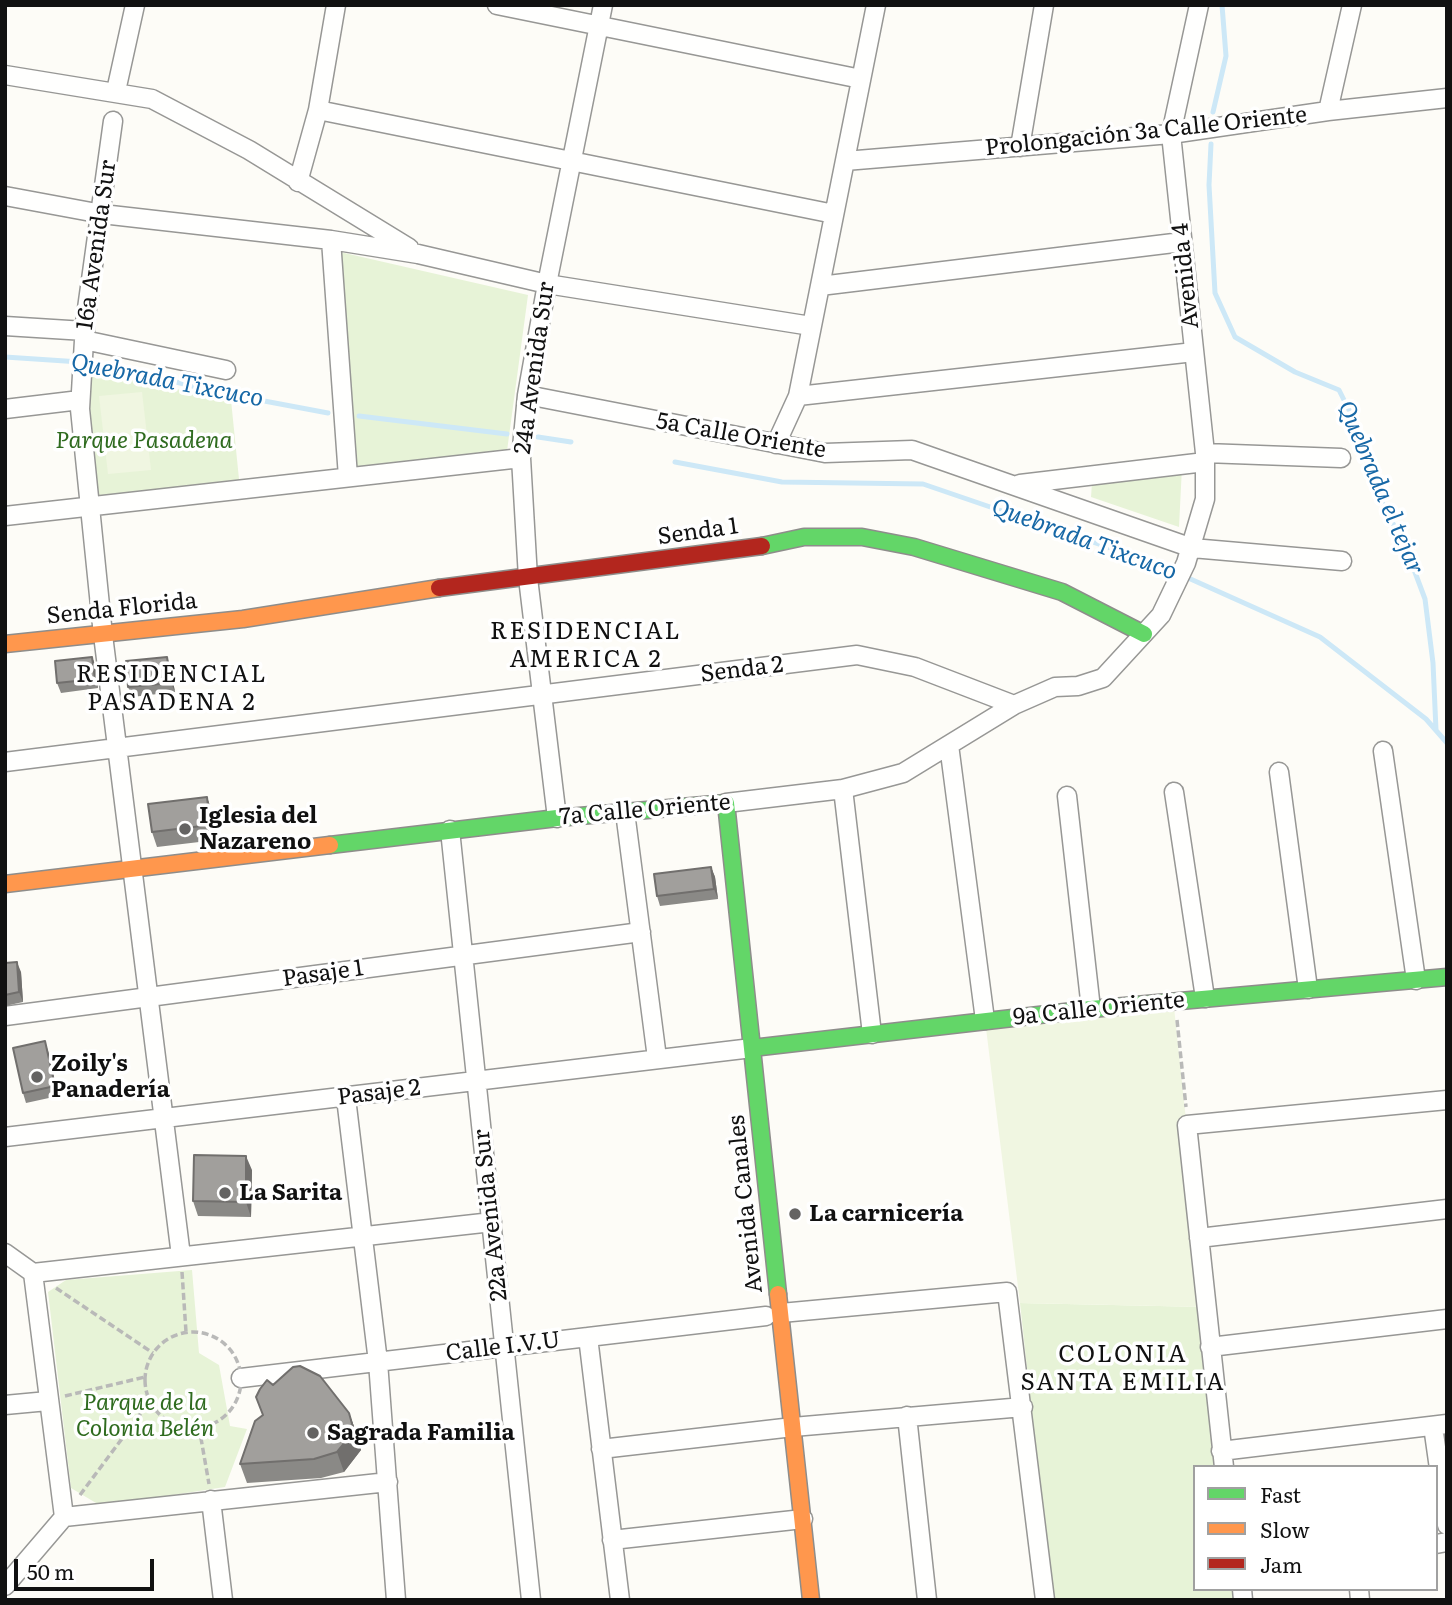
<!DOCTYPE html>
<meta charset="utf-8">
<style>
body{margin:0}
#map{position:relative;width:1452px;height:1605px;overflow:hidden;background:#fdfcf7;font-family:Literata,serif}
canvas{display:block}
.frame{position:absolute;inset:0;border:7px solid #111;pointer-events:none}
.legend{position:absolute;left:1193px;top:1465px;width:245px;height:126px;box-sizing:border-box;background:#fff;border:2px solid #a0a0a0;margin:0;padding:9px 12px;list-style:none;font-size:21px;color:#111}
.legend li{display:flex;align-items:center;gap:14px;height:35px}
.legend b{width:35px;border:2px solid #a0a0a0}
.scale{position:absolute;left:14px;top:1559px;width:140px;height:32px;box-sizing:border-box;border:4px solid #111;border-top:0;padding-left:9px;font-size:21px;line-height:24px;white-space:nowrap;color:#111;-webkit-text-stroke:5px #fff;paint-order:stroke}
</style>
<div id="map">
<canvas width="1452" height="1605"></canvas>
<div class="frame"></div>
<ul class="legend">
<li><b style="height:9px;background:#63d668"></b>Fast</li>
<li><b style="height:9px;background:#ff974d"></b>Slow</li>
<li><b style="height:9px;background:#b3261e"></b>Jam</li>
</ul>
<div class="scale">50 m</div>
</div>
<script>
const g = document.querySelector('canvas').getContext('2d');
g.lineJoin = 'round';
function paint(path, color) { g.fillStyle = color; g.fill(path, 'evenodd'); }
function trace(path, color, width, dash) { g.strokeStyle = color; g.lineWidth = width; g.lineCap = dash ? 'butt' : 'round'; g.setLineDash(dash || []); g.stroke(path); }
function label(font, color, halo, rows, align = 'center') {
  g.font = font + ' Literata,serif'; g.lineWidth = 7; g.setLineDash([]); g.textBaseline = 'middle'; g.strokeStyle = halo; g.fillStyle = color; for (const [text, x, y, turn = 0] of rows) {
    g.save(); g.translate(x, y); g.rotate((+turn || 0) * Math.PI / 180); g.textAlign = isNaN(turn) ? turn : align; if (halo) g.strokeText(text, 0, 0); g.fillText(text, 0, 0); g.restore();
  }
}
const green = new Path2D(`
 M340 252 528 295 507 451 356 468Z
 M82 370 231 400 240 489 91 505Z
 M1182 467 1179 527 1091 497 1092 483Z
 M192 1270 199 1353 219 1365 230 1426 247 1429 225 1487 101 1506 71 1488 48 1292 66 1280Z
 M1020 1303 1206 1307 1226 1467H1195V1589H1241L1243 1600H1052Z`);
const pitch = new Path2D(`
 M142 392 151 470 108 474 99 396Z
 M1173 998 1206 1307 1020 1303 985 1020Z`);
const stream = new Path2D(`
 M1213 112 1226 56 1222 5
 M1211 144 1209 185 1215 293 1235 337 1295 372 1339 390 1358 428 1372 483 1407 551 1425 599 1433 663 1436 730
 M5 357 95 363 227 394 328 413
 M359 416 507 434
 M538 437 571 442
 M675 462 782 482 923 484 1157 564 1320 637 1426 719 1447 743`);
const path = new Path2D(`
 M1177 1020 1186 1107
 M182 1272 186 1332
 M56 1288 153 1353
 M145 1380a48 48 0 1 1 96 0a48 48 0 1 1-96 0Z
 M65 1396 145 1377
 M199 1427 209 1484
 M80 1495 150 1401`);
const street = new Path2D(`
 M497 5 861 79
 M5 75 152 99 249 150 409 248
 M116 91 135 5
 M318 110 834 214
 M1328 111 1352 5
 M113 121 85 323 80 409 103 635 181 1256
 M1020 147 1044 5
 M845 161 1171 134 1328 111 1447 98
 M298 182 318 110 336 5
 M5 196 102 214 331 240 418 254 547 284 811 326
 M331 240 348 477
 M820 286 1182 242
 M5 326 85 331
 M84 340 226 370
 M527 395 825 453 912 450 1192 548 1342 561
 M798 396 1194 352
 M5 409 80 400
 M776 444 798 396 876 5
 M1205 453 1341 458
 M1020 484 1205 462
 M5 516 521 458
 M949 745 985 1020
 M1383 751 1416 980
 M5 762 857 655 915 667 1014 705
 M1279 772 1308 989
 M843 789 872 1034
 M1174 792 1205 998
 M1067 796 1091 1009
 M726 803 843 789 903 773 1014 705 1055 687 1078 686 1103 678 1161 615 1186 563 1205 499V453L1171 134 1199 5
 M625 812 657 1058
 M557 818 528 578 521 458 527 395 547 284 603 5
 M450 830 531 1600
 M5 1016 641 932
 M346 1098 378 1362 396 1600
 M5 1137 752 1048
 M1199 1238 1447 1209
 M5 1253 33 1273
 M33 1273 492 1222
 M33 1273 64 1517
 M781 1313 1007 1292 1045 1600
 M588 1337 620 1600
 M1210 1347 1447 1319
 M241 1378 766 1316
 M5 1405 48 1401
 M907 1416 927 1600
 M1433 1426 1447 1525
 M601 1449 793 1427 1023 1407
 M1221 1451 1447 1424
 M1224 1467 1187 1125 1447 1100
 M211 1500 223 1600
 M64 1517 388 1482
 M612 1540 803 1519
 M1436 1544 1447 1542
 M5 1586 64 1517
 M1242 1589 1243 1600
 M1359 1589 1360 1600`);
const fast = new Path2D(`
 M762 546 804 537H862L914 547 1062 592 1144 634
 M330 845 557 818 726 803 778 1294
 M752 1048 1091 1009 1447 977`);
const slow = new Path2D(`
 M5 644 243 619 439 588
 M5 884 330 845
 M778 1294 811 1600`);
const jam = new Path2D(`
 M439 588 762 546`);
const wall = new Path2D(`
 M92 657 96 667 98 688 61 693 57 683Z
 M167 657 170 666 175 692 132 697 128 687Z
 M207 797 212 812 216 840 157 847 152 832Z
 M711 867 715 877 718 899 660 906 657 896Z
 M5 963 21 972 23 1002 5 1006Z
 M48 1051 58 1096 26 1103 23 1093Z
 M252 1170 251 1217 198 1216 193 1201Z
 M273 1385 349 1413 356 1432 361 1450 344 1472 321 1478 247 1483 240 1464 263 1415 256 1397Z`);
const shadedWall = new Path2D(`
 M92 657 96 667 98 688 95 679Z
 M167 657 170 666 175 692 171 683Z
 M207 797 212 812 216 840 210 825Z
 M711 867 715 877 718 899 714 889Z
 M17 962 21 972 23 1002 19 992Z
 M45 1041 48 1051 58 1096 55 1086Z
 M246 1156 252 1170 251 1217 246 1202Z
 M349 1413 356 1432 361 1450 344 1472 337 1452Z`);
const building = new Path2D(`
 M92 657 95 679 57 683 55 661Z
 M167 657 171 683 128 687 126 661Z
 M207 797 210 825 152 832 148 804Z
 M711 867 714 889 657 896 654 874Z
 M17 962 19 992 5 995V963Z
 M45 1041 55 1086 23 1093 13 1048Z
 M194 1155 246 1156V1202L193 1201Z
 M300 1366 320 1376 349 1413 354 1431 337 1452 314 1459 240 1464 255 1421 263 1415 256 1397 260 1389 267 1380 273 1385 293 1367Z`);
const markers = [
 [185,829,7,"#646362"],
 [37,1077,7,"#646362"],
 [225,1193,7,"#646362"],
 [795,1214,7,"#646362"],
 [313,1433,7,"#646362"]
];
const streetNames = [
 ["Prolongación 3a Calle Oriente",1146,132,-6],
 ["16a Avenida Sur",97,245,-82],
 ["Avenida 4",1186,276,-96],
 ["24a Avenida Sur",535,368,-82],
 ["5a Calle Oriente",741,436,10],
 ["Senda 1",698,532,-8],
 ["Senda Florida",122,609,-6],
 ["Senda 2",742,670,-7],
 ["7a Calle Oriente",645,810,-5],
 ["Pasaje 1",323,974,-8],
 ["9a Calle Oriente",1099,1009,-6],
 ["Pasaje 2",379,1093,-7],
 ["Avenida Canales",746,1204,-96],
 ["22a Avenida Sur",491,1215,-96],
 ["Calle I.V.U",503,1347,-7]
];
const parkNames = [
 ["Parque Pasadena",144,441],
 ["Parque de la",145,1403],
 ["Colonia Belén",145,1429]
];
const poiNames = [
 ["Iglesia del",199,816],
 ["Nazareno",199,842],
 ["Zoily's",51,1064],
 ["Panadería",51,1090],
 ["La Sarita",239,1193],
 ["La carnicería",809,1214],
 ["Sagrada Familia",327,1433]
];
const waterNames = [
 ["Quebrada Tixcuco",167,381,11],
 ["Quebrada el tejar",1380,488,67],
 ["Quebrada Tixcuco",1084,540,20]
];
const neighbourhoodNames = [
 ["RESIDENCIAL",586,632],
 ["AMERICA 2",586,660],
 ["RESIDENCIAL",172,675],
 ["PASADENA 2",172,703],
 ["COLONIA",1123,1355],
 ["SANTA EMILIA",1123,1383]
];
paint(green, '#e7f3d7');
paint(pitch, '#f0f6e1');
trace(stream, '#cde8f7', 5);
trace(street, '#979795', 21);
trace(fast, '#8e8d8b', 19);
trace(slow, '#8e8d8b', 19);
trace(jam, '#8e8d8b', 19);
trace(path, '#b9b9b8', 3.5, [7, 3.5]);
trace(street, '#fffffe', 18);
trace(fast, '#63d668', 16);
trace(slow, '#ff974d', 16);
trace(jam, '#b3261e', 16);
paint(wall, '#8a8986');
paint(shadedWall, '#716f6d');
paint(building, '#a19f9c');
trace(building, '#716f6d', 2);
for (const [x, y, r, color] of markers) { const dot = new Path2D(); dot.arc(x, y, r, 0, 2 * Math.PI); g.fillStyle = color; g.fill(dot); trace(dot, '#fff', 2.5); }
label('23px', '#111', '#fff', streetNames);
label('italic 23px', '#2f6b1f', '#fff', parkNames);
label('bold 23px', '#111', '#fff', poiNames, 'left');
label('italic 24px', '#1768a6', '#fff', waterNames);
g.letterSpacing = '2px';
label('24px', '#111', '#fff', neighbourhoodNames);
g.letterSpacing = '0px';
</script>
